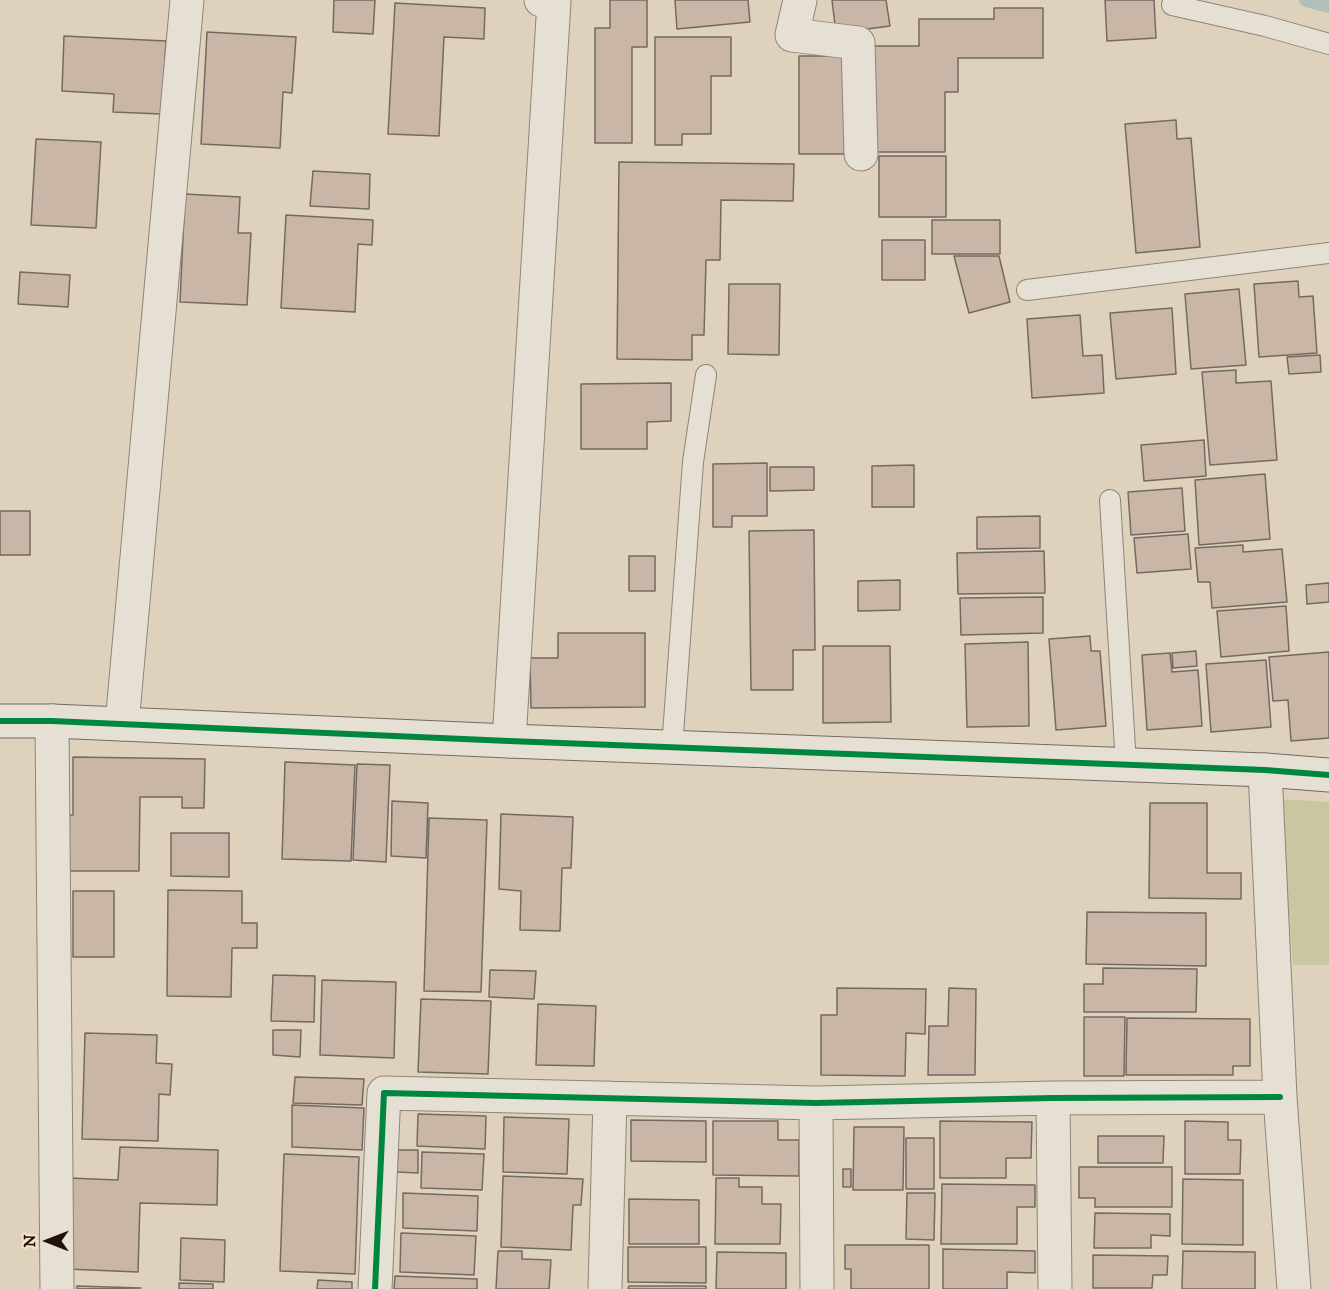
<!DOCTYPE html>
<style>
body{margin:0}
#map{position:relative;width:1329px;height:1289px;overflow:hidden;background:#dfd2bd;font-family:"IM FELL DW Pica",serif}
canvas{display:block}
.north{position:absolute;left:18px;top:1211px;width:60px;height:60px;-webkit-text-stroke:4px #f4e4ca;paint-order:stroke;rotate:270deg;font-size:16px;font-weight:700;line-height:24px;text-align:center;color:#23120b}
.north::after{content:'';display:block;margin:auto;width:21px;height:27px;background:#23120b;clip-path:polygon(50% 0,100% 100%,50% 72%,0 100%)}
</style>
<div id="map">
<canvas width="1329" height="1289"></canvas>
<div class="north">N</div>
</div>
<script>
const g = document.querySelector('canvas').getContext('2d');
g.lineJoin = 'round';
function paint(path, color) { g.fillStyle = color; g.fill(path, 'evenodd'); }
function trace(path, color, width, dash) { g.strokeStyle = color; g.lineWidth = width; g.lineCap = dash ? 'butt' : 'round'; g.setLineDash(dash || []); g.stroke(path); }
const green = new Path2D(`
 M1280 799 1329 802V965H1293Z`);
const stream = new Path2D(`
 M1306 0 1329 6`);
const building = new Path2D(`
 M334 0H375L373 34 333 32Z
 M610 0H647V47H632V143H595V28H610Z
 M675 0H748L750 22 677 29Z
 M832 0H886L890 26 836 33Z
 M1105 0H1154L1156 38 1107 41Z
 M395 3 485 8 484 39 444 37 439 136 388 134Z
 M994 8H1043V58H958V92H945V152H865V46H919V19H994Z
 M207 32 296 37 292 93 283 92 280 148 201 144Z
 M64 36 166 41 162 114 113 112 114 94 62 91Z
 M655 37H731V76H711V134H682V145H655Z
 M799 56H852V154H799Z
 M1176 120 1177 139 1191 138 1200 247 1136 253 1125 124Z
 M36 139 101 142 96 228 31 225Z
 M879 156H946V217H879Z
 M619 162 794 164 793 201 721 200 720 260H706L704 335H692V360L617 359Z
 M313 171 370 174 369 209 310 206Z
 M185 194 240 197 238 233H251L247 305 180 302Z
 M286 215 373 220 372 245 358 244 355 312 281 308Z
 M932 220H1000V254H932Z
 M882 240H925V280H882Z
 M954 256H999L1010 302 969 313Z
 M20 272 70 275 68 307 18 304Z
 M1298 281 1299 297 1313 296 1317 353 1259 357 1254 284Z
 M729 284H780L779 355 728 354Z
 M1239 289 1246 365 1191 369 1185 294Z
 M1172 308 1176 374 1116 379 1110 313Z
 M1080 315 1083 356 1102 355 1104 393 1032 398 1027 319Z
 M1320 355 1321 372 1289 374 1287 357Z
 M1236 370V383L1271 381 1277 460 1210 465 1202 372Z
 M671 383V421L647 422V449H581V384Z
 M1204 440 1206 476 1144 481 1141 445Z
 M767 463V516H732V527H713V464Z
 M914 465V507H872V466Z
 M770 467H814V490L770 491Z
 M1265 474 1270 539 1199 545 1195 480Z
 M1182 488 1185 531 1131 535 1128 492Z
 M0 511H30V555H0Z
 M1040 516V548L977 549V517Z
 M814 530 815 650H793V690H751L749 531Z
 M1188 534 1191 569 1137 573 1134 538Z
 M1243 545V552L1282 549 1287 602 1212 608 1210 582H1198L1195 548Z
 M1044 551 1045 593 958 594 957 553Z
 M629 556H655V591H629Z
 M900 580V610L858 611V581Z
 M1329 583V602L1307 604 1306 585Z
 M1043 597V633L961 635 960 598Z
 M1286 606 1289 651 1221 657 1217 611Z
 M558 633H645V707L531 708 530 658H558Z
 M1090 636 1091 651H1100L1106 726 1056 730 1049 639Z
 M1028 642 1029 726 967 727 965 644Z
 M823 646H890L891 722 823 723Z
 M1196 651 1197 666 1173 668 1172 653Z
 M1329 652V738L1291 741 1288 700 1273 701 1269 657Z
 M1170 653 1172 672 1198 670 1202 726 1147 730 1142 655Z
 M1266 660 1271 727 1211 732 1206 664Z
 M73 757 205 759 204 808H182V797H140L139 871H69V815H73Z
 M285 762 355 765 351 861 282 859Z
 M357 764 390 765 386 862 353 860Z
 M392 801 428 803 426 858 391 856Z
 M1150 803H1207V873H1241V899L1149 898Z
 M501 814 573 817 571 868H562L560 931 520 930 521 891 499 889Z
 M429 818 487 820 481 992 424 991Z
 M171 833H229V877L171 876Z
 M168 890 242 891V923H257V948H232L231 997 167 996Z
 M73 891H114V957H73Z
 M1087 912 1206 913V966L1086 964Z
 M1103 968 1197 969 1196 1012H1084V984H1103Z
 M490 970 536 971 534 999 489 997Z
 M273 975 315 976 314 1022 271 1021Z
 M322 980 396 982 394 1058 320 1055Z
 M837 988 926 989 925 1034 906 1033 905 1076 821 1075V1015H837Z
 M949 988 976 989 975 1075H928L929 1026H948Z
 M421 999 491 1001 488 1074 418 1072Z
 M538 1004 596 1006 594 1066 536 1065Z
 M1084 1017H1125L1124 1076H1084Z
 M1127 1018 1250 1019V1066H1233V1075H1126Z
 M273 1030H301L300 1057 273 1055Z
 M85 1033 157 1035 156 1063 172 1064 170 1095 159 1094 158 1141 82 1139Z
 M295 1077 364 1079 362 1105 293 1103Z
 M292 1105 364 1108 362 1150 292 1147Z
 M418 1114 486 1116 485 1149 417 1146Z
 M504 1117 569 1119 567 1174 503 1172Z
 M631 1120 706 1121V1162L631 1161Z
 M713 1121H778V1140H799V1176L713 1175Z
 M940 1121 1032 1122 1031 1158H1006V1178H940Z
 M1185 1121 1228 1122V1140H1241L1240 1174H1185Z
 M854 1127H904L903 1190H853Z
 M1098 1136H1164L1163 1163H1098Z
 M906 1138H934V1189H906Z
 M120 1147 218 1150 217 1205 140 1203 138 1272 66 1269 69 1178 118 1180Z
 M398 1150H418V1173L397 1172Z
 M422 1152 484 1154 482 1190 421 1188Z
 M284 1154 359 1157 355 1274 280 1271Z
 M1079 1167H1172V1207H1095V1198H1079Z
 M843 1169H851V1187H843Z
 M503 1176 583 1179 581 1205H573L571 1250 501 1247Z
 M716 1178H739V1187H762V1204H781L780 1244H715Z
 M1183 1179 1243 1180V1245L1182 1244Z
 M942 1184 1035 1185V1207H1017V1244H941Z
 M403 1193 478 1196 477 1231 403 1228Z
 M907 1193H935L934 1240 906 1239Z
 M629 1199 699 1200V1244H629Z
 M1095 1213 1170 1214V1236L1151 1235V1248H1094Z
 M401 1233 476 1236 474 1275 400 1272Z
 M181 1238 225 1240 224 1282 180 1280Z
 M845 1245H929V1289H851V1269H845Z
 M628 1247H706V1283L628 1282Z
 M943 1249 1035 1251V1273L1007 1272V1289H943Z
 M498 1251H522V1259L551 1260 549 1289H496Z
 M1183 1251 1255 1252V1289H1182Z
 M717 1252 786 1253V1289H716Z
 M1093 1255 1168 1256 1167 1275H1153L1152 1288H1093Z
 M395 1276 477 1279V1289H394Z
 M318 1280 352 1282V1289H317Z
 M179 1283 213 1284V1289H179Z
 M77 1286 141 1288 77 1289Z
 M629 1286H706V1289H628Z`);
const lane = new Path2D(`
 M1172 5 1265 26 1329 44
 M1027 290 1329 253
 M1110 500 1126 765
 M672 748 693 462 706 375`);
const street = new Path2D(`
 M800 0 792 35 858 43 861 154
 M52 721 57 1289
 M122 724 187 0
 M509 741 554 1 541 0
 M1265 770 1280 1097 1294 1289
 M1053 1098 1055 1289
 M816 1103 817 1289
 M375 1289 384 1093 816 1103 1053 1098 1280 1097
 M605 1289 610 1098`);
const secondary = new Path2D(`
 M0 721H52L509 741 1265 770 1329 775`);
const cycleway = new Path2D(`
 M0 721H52L509 741 1265 770 1329 775
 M375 1289 384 1093 816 1103 1053 1098 1280 1097`);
paint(green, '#cac6a2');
trace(stream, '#b2beb9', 14);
paint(building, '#cab6a6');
trace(building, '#736a60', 1.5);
trace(lane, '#8e8478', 22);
trace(street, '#8e8478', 35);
trace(secondary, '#736a60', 35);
trace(lane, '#e5dfd4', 20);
trace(street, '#e5dfd4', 33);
trace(secondary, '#e5dfd4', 33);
trace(cycleway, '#00873e', 6);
</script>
